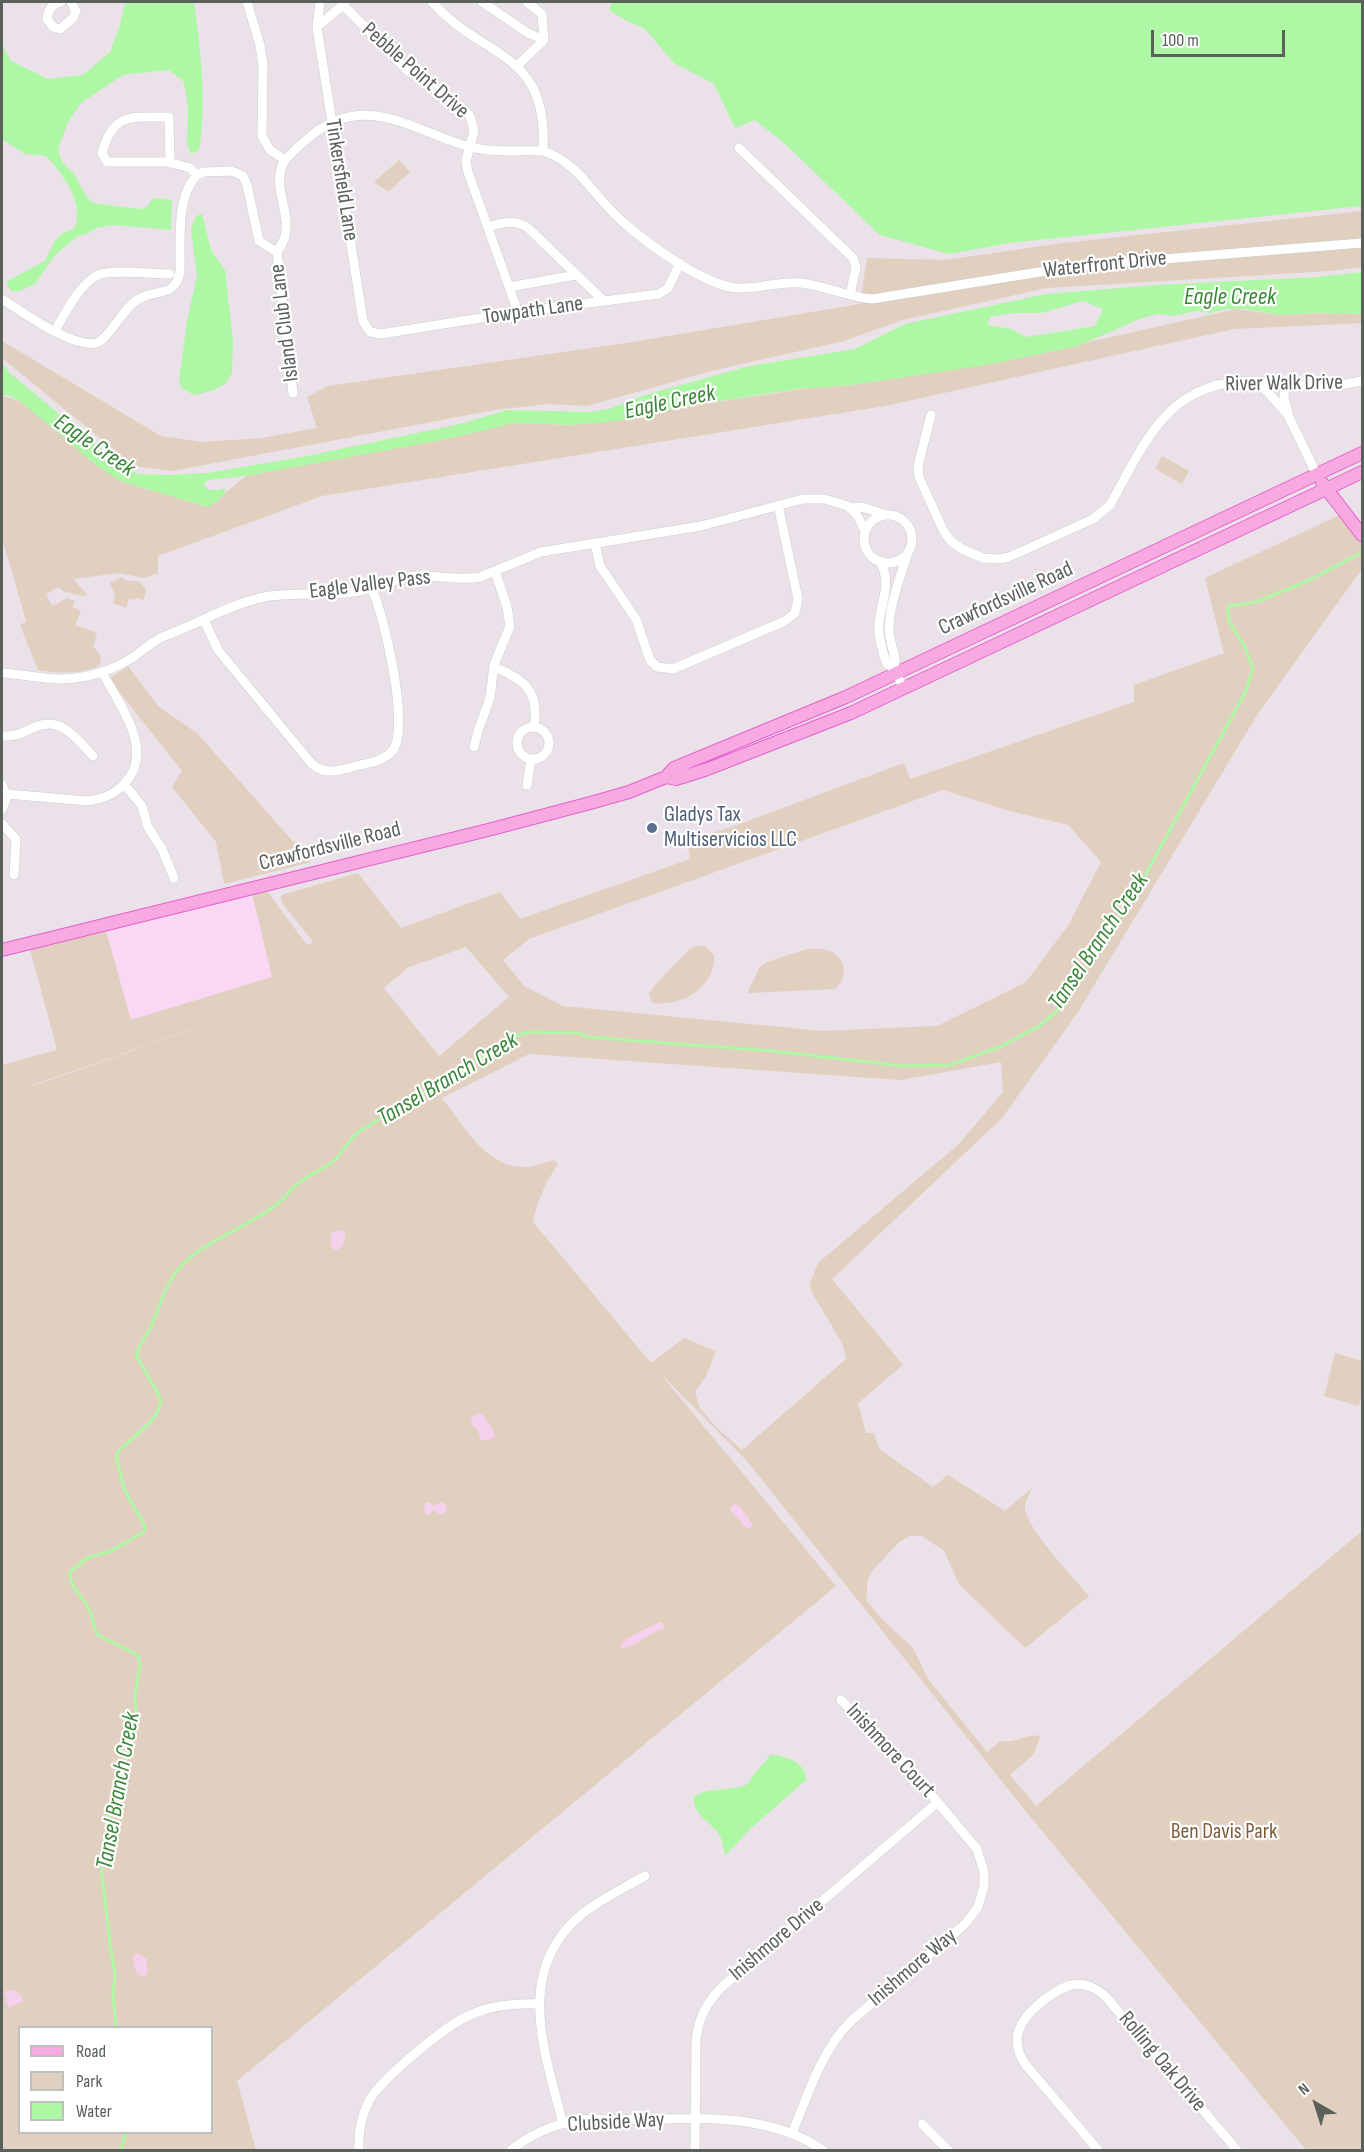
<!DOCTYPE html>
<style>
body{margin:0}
#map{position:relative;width:1364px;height:2152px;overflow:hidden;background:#ebe1e9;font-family:"Sofia Sans Condensed",sans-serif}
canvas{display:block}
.frame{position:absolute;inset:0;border:3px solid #5a615a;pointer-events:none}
.legend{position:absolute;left:18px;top:2026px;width:195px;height:108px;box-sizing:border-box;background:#fff;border:2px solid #bdc0bd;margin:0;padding:8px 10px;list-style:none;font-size:18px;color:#5a615a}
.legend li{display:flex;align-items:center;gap:12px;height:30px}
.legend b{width:30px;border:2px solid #bdc0bd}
.north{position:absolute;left:1286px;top:2074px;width:60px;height:60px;-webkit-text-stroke:4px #fff;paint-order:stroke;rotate:321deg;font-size:16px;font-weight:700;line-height:24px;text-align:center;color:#5a615a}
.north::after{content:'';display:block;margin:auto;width:21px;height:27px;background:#5a615a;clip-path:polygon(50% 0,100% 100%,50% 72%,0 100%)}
.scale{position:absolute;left:1151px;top:30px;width:134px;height:27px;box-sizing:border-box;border:3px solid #5a615a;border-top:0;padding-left:8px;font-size:18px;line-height:21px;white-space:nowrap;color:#5a615a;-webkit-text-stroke:4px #fff;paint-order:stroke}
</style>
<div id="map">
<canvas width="1364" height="2152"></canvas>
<div class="frame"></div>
<ul class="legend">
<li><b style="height:8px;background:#f8a9e1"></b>Road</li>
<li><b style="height:16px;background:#e1cfbf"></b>Park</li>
<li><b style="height:16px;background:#aef8a5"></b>Water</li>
</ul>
<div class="north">N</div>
<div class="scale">100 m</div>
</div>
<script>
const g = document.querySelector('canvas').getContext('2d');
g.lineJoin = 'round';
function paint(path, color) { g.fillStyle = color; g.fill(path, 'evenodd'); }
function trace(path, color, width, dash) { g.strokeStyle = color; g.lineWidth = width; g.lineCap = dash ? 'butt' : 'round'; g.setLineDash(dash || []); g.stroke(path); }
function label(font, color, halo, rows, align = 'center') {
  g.font = font + ' "Sofia Sans Condensed",sans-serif'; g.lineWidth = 4.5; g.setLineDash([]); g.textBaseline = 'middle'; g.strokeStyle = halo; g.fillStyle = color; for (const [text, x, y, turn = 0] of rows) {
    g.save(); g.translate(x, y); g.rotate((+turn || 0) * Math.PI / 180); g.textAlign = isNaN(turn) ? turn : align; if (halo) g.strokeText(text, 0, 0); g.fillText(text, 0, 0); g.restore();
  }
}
const commercial = new Path2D(`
 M251 889 273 977 131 1020 105 927Z`);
const green = new Path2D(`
 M399 160 410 172 388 192 374 182Z
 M1362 211V267L1330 271 1047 288 902 320 844 341 715 370 587 406 548 404 495 410 172 471 134 466 2 358V341L161 436 202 442 262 438 317 428 307 397 328 386 633 342 860 304 867 258 946 260 1063 243Z
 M1236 309 1280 315 1362 312V323L1234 329 885 406 322 496 158 556V573L144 578 119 573 73 579 87 594 85 596 64 592 58 587 46 594 52 606 67 598 75 601 72 607 81 611 75 625 97 633 93 647C99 652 103 657 100 665 82 675 57 673 38 670L20 625 26 621 2 538V395L21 402 120 481 208 507 246 476 514 423 571 425 648 416 676 408 810 388 852 385 1009 360Z
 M1162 456 1189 471 1182 484 1155 469Z
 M1342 514 1362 541V569L1257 715 1078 1012 1002 1118 832 1279 903 1365 858 1403 866 1433H874L879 1449 933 1487 948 1475 1005 1511 1032 1488C1030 1493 1026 1500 1025 1505 1023 1526 1075 1579 1089 1596L1025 1648 959 1584 944 1551 922 1536H910L900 1541 873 1570 868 1579 866 1600 884 1621 913 1648 928 1679 987 1752 1000 1741C1017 1744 1024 1733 1040 1736L1034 1754 1010 1775 1036 1806 1362 1531V2150H1306L1028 1814 747 1461 658 1371 836 1586 237 2081 256 2150H2V1065L57 1050 29 945 105 927 131 1020 272 977 251 889 263 886 307 945 313 942 281 901V895L358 873 401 928 500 892 520 919 690 859 688 841 737 825 904 763 910 779 1134 702V685L1224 653 1205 578ZM943 790 1006 810 1068 825 1101 862 1069 924 1026 982 937 1026 823 1031 563 1006 524 986 503 960 529 939ZM466 947 509 997 439 1056 384 988 409 967ZM275 1000 33 1086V1085ZM529 1054 900 1080 1001 1062 1003 1092 959 1144 818 1263 810 1283 811 1291 842 1343 846 1359 742 1450 717 1428 699 1407 695 1392 706 1376 716 1351 684 1338 651 1363 533 1222C538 1200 545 1183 558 1164L554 1160C545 1162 535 1167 526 1167 486 1169 464 1125 442 1098ZM20 2028H212V2132H20Z
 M122 577 124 580 140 582 146 589 144 600 136 598 133 600 129 599 126 608 113 603 115 595 110 583Z
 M128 666 158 706 198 734 311 862 224 884 216 842 172 787 182 771 109 679Z
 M697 946H705L714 955C716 987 682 1007 652 1003L649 994 654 986 690 949Z
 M807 949C813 949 822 948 827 950 846 956 849 977 835 989L749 993 748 991 760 967 767 962Z
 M1335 1353 1362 1361V1392L1359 1406 1324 1396Z`);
const sand = new Path2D(`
 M342 1230C348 1235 345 1244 339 1249L334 1250 330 1244 332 1232Z
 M479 1413C485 1415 492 1428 495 1434L494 1437 488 1441 480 1439 478 1430 471 1424 472 1417Z
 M427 1502 434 1505C439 1503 443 1500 447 1506L444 1514 440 1515 434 1510 429 1515 425 1513 424 1505Z
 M734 1504 739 1505 752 1523 751 1528H746L731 1511 730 1508Z
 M660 1622 664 1625 663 1629C648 1632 634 1650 620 1648 626 1635 647 1629 660 1622Z
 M137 1953 147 1959 146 1964 148 1972 144 1977C135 1974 133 1965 133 1957Z
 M9 1990C16 1990 24 1995 23 2002L8 2007 4 1992Z`);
const water = new Path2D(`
 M125 2H193L195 9C201 56 207 103 199 150L191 154 187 143 188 109 184 82 169 70 123 75 81 103 68 122 58 149 62 162 75 175 86 196 93 203 140 209 147 207 153 198 172 200 171 230 114 225 96 228 89 233 78 236 55 255 35 284 20 291H11L6 282 45 261 55 240 63 233 75 228C84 202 63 174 46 156L25 154 2 139V45L11 61 48 79 83 75 110 52 119 29Z
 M612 2H1362V206L1010 243 949 254 880 235 784 143 755 120 735 128 714 84 674 63 645 29 625 20 609 10Z
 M202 214 211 250 225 270 233 342 232 373 225 384 214 390 195 395 182 389 179 381 187 321 197 276 191 230 196 216Z
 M1362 272V314L1319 313 1280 315 1245 309H1227L1210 313 1196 311 1173 316 1159 314 1142 318 1078 346 992 364 852 385 798 389 720 401 673 408 641 418 616 421 571 425 514 423 448 439 246 476 208 480 204 484 208 490H219L225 488V493L215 503 208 507 120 481 96 465 21 402 8 395H2V363L10 373 112 458 137 474 170 475 207 473 307 456 460 424 507 410 590 412 609 409 645 395 749 366 855 349 905 324 1046 294 1157 285 1317 277ZM1083 301 1103 309 1095 326 1026 337 1011 329 987 325 990 317 1013 313H1041Z
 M770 1755C783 1755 807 1762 806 1780L750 1829 726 1855C722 1849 724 1843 720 1836 713 1823 691 1814 694 1797 708 1786 731 1792 748 1784 753 1772 763 1766 770 1755Z`);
const stream = new Path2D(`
 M116 2028 113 1996 115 1974 110 1944 102 1874 105 1835 136 1720 135 1695 140 1665 138 1655 98 1635C93 1627 93 1619 90 1611 84 1597 70 1589 70 1572L87 1558 111 1551 144 1532 145 1526 124 1489 116 1455C128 1437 164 1421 160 1397L137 1357C137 1344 145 1341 150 1329 161 1306 165 1279 186 1261 213 1237 250 1226 279 1203 287 1196 293 1187 301 1181 312 1173 327 1168 336 1159 344 1150 350 1138 360 1131 383 1116 408 1103 431 1089L439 1087 507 1039 528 1032 579 1033 587 1037 772 1051 904 1066 950 1065 1002 1046 1039 1026 1063 1006 1136 892 1245 693 1253 668C1250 660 1247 652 1244 645 1238 634 1223 620 1229 606L1256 602 1310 580 1362 552
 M121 2150 126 2132`);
const minor = new Path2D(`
 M61 2C52 3 48 10 47 19L53 27 60 29 73 18 76 11 71 2
 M247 2 260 45 263 65 262 136 270 150 285 160
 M320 2 317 27 363 321 370 332 381 334 518 312 659 294 668 288 680 263
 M432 2C484 60 549 50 543 151
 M482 2 528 33 544 40 542 14 527 2
 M343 5 407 70 461 107 470 116 474 131 466 161 468 172 518 312
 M317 27 345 3
 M517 66 544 40
 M739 148 853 258 856 267 850 295
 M170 163 169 117C133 118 114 110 102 153L107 162H168L172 163 190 168 197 175
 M197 175 204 172 232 171 243 176 247 185 259 241 277 252
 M488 227C501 223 514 219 527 227L604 301
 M277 252C280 247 284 241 285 236 291 213 272 185 283 164 289 153 303 143 312 135 366 91 415 132 470 147 493 153 520 150 543 151 579 162 596 200 624 223 648 244 705 286 737 288 759 289 779 281 801 283 825 286 848 297 872 299L1077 266 1362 243
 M277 252 293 393
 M509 287 576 275
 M2 299C21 311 77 352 99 342 114 331 121 311 137 300 154 288 175 299 180 272 181 242 175 198 197 175
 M55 331C64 315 80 283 98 275 112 269 153 274 170 274
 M1258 381 1288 415 1317 475
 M1285 383 1284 397 1288 413
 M931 415 918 466 919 477 943 530 951 541 962 549 983 558 1000 559 1009 557 1093 519 1110 505C1147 439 1169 378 1258 381 1279 382 1300 387 1322 387 1335 387 1349 383 1362 381
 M852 508 862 507 887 515
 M864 539a24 24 0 1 1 48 0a24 24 0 1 1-48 0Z
 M595 543 600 566 636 619 650 660 657 667 673 669 785 621 795 613 798 599 778 505
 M880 561C892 583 882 599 879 622 878 637 882 651 887 664L894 669 904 689
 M204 620 218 650 312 764C326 776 340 770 356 766 368 763 385 761 393 750 410 726 384 614 371 587
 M494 667C524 679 540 691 534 727
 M894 669C898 655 888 642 889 627 890 602 901 576 908 552
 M2 673C22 674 41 679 61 679 85 679 111 671 132 658 142 651 151 643 162 637 196 625 228 605 264 597 295 591 328 597 360 591 379 587 397 577 417 576 439 575 459 581 480 577L541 552 701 526 803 499H824L848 506 857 515 865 531
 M517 743a16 16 0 1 1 32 0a16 16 0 1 1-32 0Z
 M2 736C19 737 23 731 38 726 62 717 79 741 93 756
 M474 747 478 731 490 698 494 665 510 626 507 607 495 571
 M2 784 7 797 2 809
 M123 785 129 790 142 806 148 827 162 849 174 878
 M527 785 531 759
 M7 794 87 801C103 799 114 795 125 783 156 750 118 703 102 672
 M2 824 16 839 14 875
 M563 2124C545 2052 513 1971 582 1914 601 1899 624 1888 645 1876
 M922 2124 948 2150
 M792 2133C808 2095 821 2051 851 2021L965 1924 978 1907 984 1886V1872L977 1849 903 1761 841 1700
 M359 2150C358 2133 361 2117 369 2101 381 2079 446 2025 470 2015 492 2005 514 2003 538 2004
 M511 2150C534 2132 561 2121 591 2119 669 2123 754 2104 823 2150
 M695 2150 696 2041C698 2018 707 2002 723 1986L938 1802
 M1098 2150 1025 2064C1009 2039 1019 2021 1039 2004 1061 1986 1081 1974 1105 1996L1237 2150`);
const major = new Path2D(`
 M1322 483 1362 535
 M666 777 676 779 705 770 851 713 1362 472
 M2 950 488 830 594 802 629 792 666 777 674 768 846 697 1362 453`);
const markers = [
 [652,828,6,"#5c6f8a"]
];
const streetNames = [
 ["Pebble Point Drive",415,71,41],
 ["Tinkersfield Lane",341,180,81],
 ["Waterfront Drive",1105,265,-6],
 ["Towpath Lane",533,311,-8],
 ["Island Club Lane",285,323,-97],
 ["River Walk Drive",1284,384,-1],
 ["Eagle Valley Pass",370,585,-7],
 ["Crawfordsville Road",1006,599,-25],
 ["Crawfordsville Road",330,847,-14],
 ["Inishmore Court",890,1751,47],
 ["Inishmore Drive",777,1940,-40],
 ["Inishmore Way",913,1968,-40],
 ["Rolling Oak Drive",1162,2062,50],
 ["Clubside Way",616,2123,-3]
];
const serviceNames = [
 ["Gladys Tax",664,815],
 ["Multiservicios LLC",664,840]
];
const parkNames = [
 ["Ben Davis Park",1224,1832]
];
const waterNames = [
 ["Eagle Creek",1230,298],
 ["Eagle Creek",670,403,-12],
 ["Eagle Creek",94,446,34],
 ["Tansel Branch Creek",1099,942,-56],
 ["Tansel Branch Creek",448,1080,-31],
 ["Tansel Branch Creek",119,1791,-80]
];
paint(commercial, '#fad7f3');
paint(green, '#e1cfbf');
paint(sand, '#f6d1ee');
paint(water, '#aef8a5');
trace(stream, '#aef8a5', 3);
trace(minor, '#cad0ca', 10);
trace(major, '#e560ce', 14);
trace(minor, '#fff', 9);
trace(major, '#f8a9e1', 12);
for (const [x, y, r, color] of markers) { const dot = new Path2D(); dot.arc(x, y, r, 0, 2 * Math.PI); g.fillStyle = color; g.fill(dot); trace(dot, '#fff', 2); }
label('22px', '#5a615a', '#fff', streetNames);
label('22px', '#4e5e75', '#fff', serviceNames, 'left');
label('22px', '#7f5d3a', '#fff', parkNames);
label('italic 24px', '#3c8639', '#fff', waterNames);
</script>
